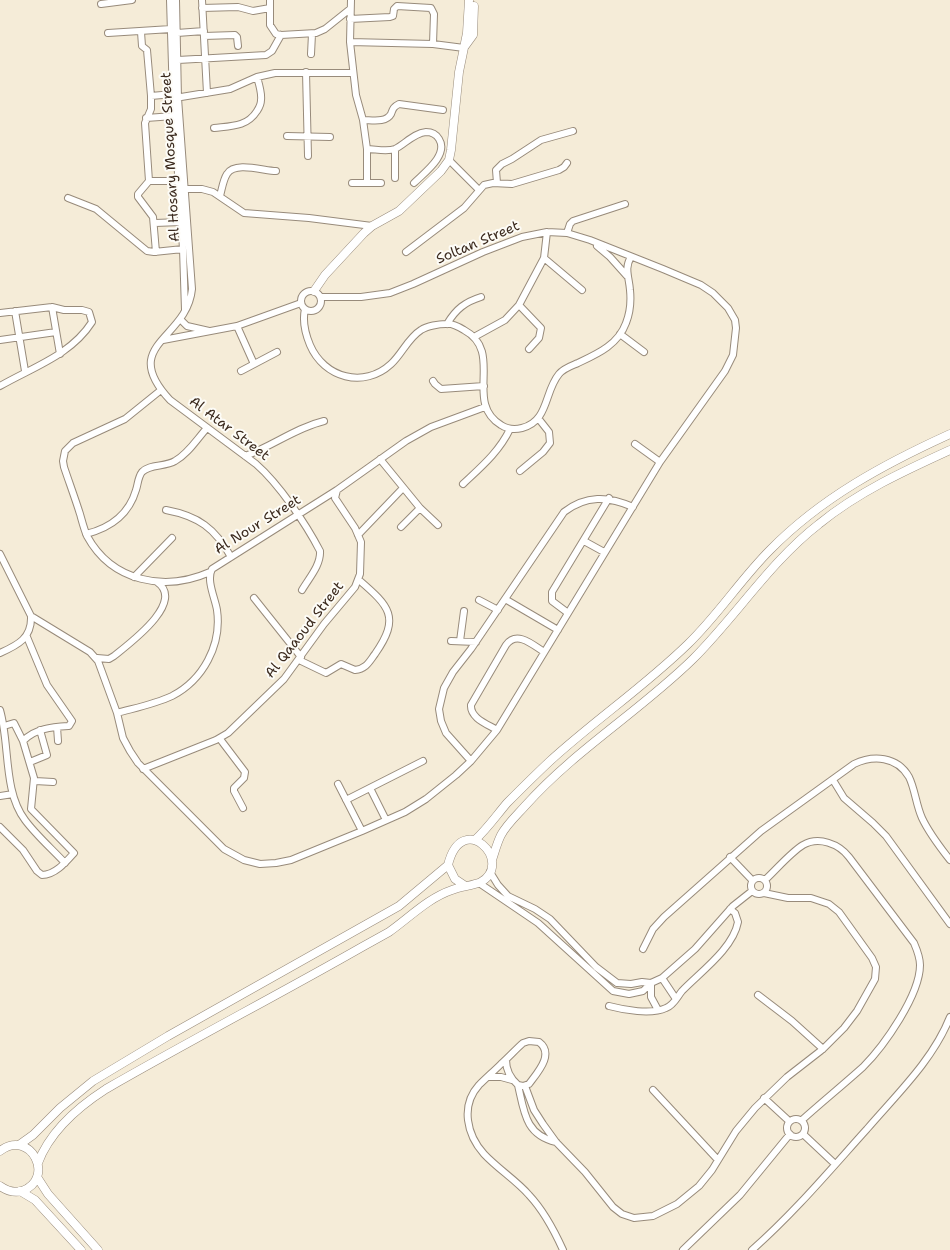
<!DOCTYPE html>
<style>
body{margin:0}
canvas{display:block;background:#f5ecd8}
</style>
<canvas width="950" height="1250"></canvas>
<script>
const g = document.querySelector('canvas').getContext('2d');
g.lineJoin = 'round';
function trace(path, color, width, dash) { g.strokeStyle = color; g.lineWidth = width; g.lineCap = dash ? 'butt' : 'round'; g.setLineDash(dash || []); g.stroke(path); }
function label(font, color, halo, rows, align = 'center') {
  g.font = font + ' "Shantell Sans",sans-serif'; g.lineWidth = 4; g.setLineDash([]); g.textBaseline = 'middle'; g.strokeStyle = halo; g.fillStyle = color; for (const [text, x, y, turn = 0] of rows) {
    g.save(); g.translate(x, y); g.rotate((+turn || 0) * Math.PI / 180); g.textAlign = isNaN(turn) ? turn : align; if (halo) g.strokeText(text, 0, 0); g.fillText(text, 0, 0); g.restore();
  }
}
const minor = new Path2D(`
 M170 0 173 99 183 249 185 310
 M176 0 178 98 192 289C187 340 118 344 170 400L256 464C279 484 306 524 320 551 321 565 309 578 302 590
 M202 0 207 93
 M270 0V25L276 34 281 35 316 33 325 29 350 9
 M351 0 350 42 356 95 363 120 367 149V183
 M101 4 132 0
 M202 8 238 7 253 11 270 8
 M350 19 390 17 393 16 394 9 397 6 431 8 434 14 433 44
 M141 32 142 46 147 50 151 96V109L145 123 149 181
 M108 33 171 29
 M177 33 204 31
 M204 36 235 35 237 37 238 46
 M350 42 433 44 464 48
 M311 54 312 34
 M178 60 266 55 272 51 281 35
 M306 72 308 156
 M151 96 173 94
 M175 98 230 89 257 77 275 73H353
 M146 118 174 116
 M363 120C372 120 386 123 391 114 393 109 393 107 399 104L443 110
 M214 128C231 126 247 127 257 111 259 108 261 105 261 100 262 93 259 84 257 77
 M287 136 330 137
 M367 149C375 149 387 152 395 149 405 144 414 133 426 132 432 132 436 134 439 139 449 155 424 173 414 183
 M449 160 479 190
 M395 178V149
 M352 183H381
 M497 183 496 170 502 164 512 159 541 140 573 131
 M181 189H202L213 192 244 213 309 218 372 226
 M220 196C222 189 223 180 227 174 235 161 264 171 276 171
 M68 198 96 209 147 251 154 252 183 249
 M155 223 181 222
 M567 233 570 224 573 221 625 204
 M597 246 610 257 627 276
 M156 252 153 217 138 197V194L149 181H179
 M406 252 464 208 484 185 493 183 512 184 559 170 564 167 567 163
 M544 258 582 290
 M301 301a10 10 0 1 1 20 0a10 10 0 1 1-20 0Z
 M519 305 541 328 539 338 529 349
 M52 307 60 354
 M305 309C302 322 305 333 310 345 324 378 364 389 391 364 402 354 408 338 421 330 427 326 439 324 446 324 452 323 459 327 464 330 505 352 463 402 501 425 507 429 514 430 522 428 549 421 544 392 559 374 564 368 571 366 578 363 597 354 618 345 626 323 630 313 631 300 630 290 629 277 624 268 631 257
 M15 311 25 371
 M0 313 52 307 64 310H82L89 312 92 322C71 355 33 367 0 386
 M180 319 187 326 209 331
 M447 324C456 309 465 302 481 297
 M237 326 254 364
 M620 334 644 352
 M474 337 505 320 519 305 544 258 547 232
 M0 340 56 332
 M163 340 237 326 301 303
 M241 371 277 352
 M433 381 435 384 441 389 484 386
 M161 390 125 419 73 443 65 451 63 461 64 467C69 482 75 498 80 514 82 521 84 529 87 536 112 582 165 592 210 572
 M635 444 660 462
 M245 456C273 446 295 428 324 421
 M380 459 420 508 438 525
 M520 471 543 452 550 443 549 432 538 418
 M463 484C481 467 499 452 510 429
 M166 510C198 516 215 528 231 557
 M401 527 420 508
 M86 534C110 528 129 514 136 490 138 484 138 477 142 472 149 464 165 467 175 461 188 454 197 439 207 428
 M358 535 403 488
 M584 541 604 552
 M0 554 31 616 90 652 98 661 117 713 123 738 130 751 138 763 224 849 244 860 260 864 276 863 291 860 362 831 405 812 426 799 456 775 471 761 497 730 660 462 725 371 733 355 736 328 735 320 728 308 713 293 701 285 663 269 590 240 567 233 547 232 522 237 483 252 413 284 390 293 361 297H321
 M134 577 172 538
 M254 598 301 657
 M505 599 558 630
 M479 600 498 610
 M568 613 552 601V592L609 498
 M451 641 476 642
 M460 641 464 611
 M0 653C18 645 32 638 31 616
 M97 658 109 659 114 656C130 643 186 602 157 582
 M299 660 326 673 341 664 355 670C366 669 369 662 375 654 401 617 389 606 359 580
 M0 710C10 744 3 791 25 820 36 835 52 849 65 863
 M117 713C135 708 155 704 172 696 203 680 222 645 217 610 215 598 206 580 212 569L337 490
 M4 726 14 723 23 741
 M57 727 58 741
 M497 730C487 724 470 718 471 705L506 645C517 630 533 645 544 652
 M220 739 245 772 244 778 234 788V791L243 808
 M471 761 446 733 441 721 439 709 444 688 453 672 471 649 564 512C586 495 608 496 633 507
 M30 762 47 755 40 730
 M143 769 216 740 228 733 284 679 324 624 355 587 360 574 361 542 355 528 335 498 337 490 406 441 431 427 485 407
 M833 780 844 798 873 823 886 836 950 924
 M35 781 53 782
 M338 784 362 831
 M370 788 386 820
 M0 796 13 794
 M346 800 423 761
 M0 827 23 850 37 871 42 875C55 875 66 862 74 853L31 809 34 778 23 741C35 728 53 727 69 726L72 721 47 685 27 637
 M730 857 752 880
 M490 872 498 885 508 896 535 909 550 919 596 967 617 983 631 984 642 982 651 983
 M751 886a8 8 0 1 1 16 0a8 8 0 1 1-16 0Z
 M765 880C776 870 790 853 803 845 819 836 839 844 849 857L914 943C917 950 920 957 920 965 920 995 884 1046 863 1067 843 1085 822 1102 802 1120
 M479 883 538 923 613 991 629 994 643 991 651 983 662 978 695 949 733 906 752 891
 M643 949 653 929 664 917 761 831 854 764C873 755 897 756 909 777 915 789 916 805 922 818 929 833 939 846 950 860
 M662 978 676 999
 M651 983V997L658 1010
 M758 995 792 1021 823 1049
 M609 1006C624 1010 651 1015 666 1008 674 1005 677 997 682 991 699 973 733 949 738 922L735 913 730 909
 M506 1060C506 1070 510 1078 518 1085L523 1086 529 1084C537 1073 555 1054 539 1042L529 1041 523 1043C516 1049 509 1057 501 1064 494 1071 486 1078 479 1085 460 1106 467 1135 484 1154 498 1169 516 1180 529 1195 544 1211 554 1230 563 1250
 M488 1077H501L512 1080
 M518 1085C524 1111 525 1135 556 1142
 M525 1086 534 1110 543 1124 556 1142 585 1172 613 1207 622 1214 634 1218 653 1216 677 1204 699 1186 712 1170 736 1131 755 1108 787 1077 823 1049 844 1028 857 1011 875 979 876 967 872 958 839 912 829 904 811 898H788L764 893
 M653 1090 718 1160
 M764 1098 789 1121
 M787 1128a9 9 0 1 1 18 0a9 9 0 1 1-18 0Z
 M803 1134 835 1164
 M683 1250 740 1195 790 1134
 M752 1250C794 1213 830 1170 867 1129 897 1094 933 1060 950 1017`);
const tertiary = new Path2D(`
 M465 46 473 35 474 6
 M314 291 325 275 364 233 372 226 399 211 441 171 449 160 451 150 459 72 467 33 469 0
 M475 840C487 829 496 816 507 803 521 789 536 774 550 761 595 720 645 686 688 644 718 615 741 579 770 550 821 498 884 464 950 434
 M492 860C495 851 497 843 501 835 507 824 517 815 525 806 575 750 640 711 693 659 737 615 770 562 819 524 858 492 904 471 950 450
 M19 1145 33 1135 60 1108 93 1081 168 1036 399 906 448 865
 M0 1151C31 1128 56 1179 22 1191 14 1193 7 1191 0 1186
 M38 1163C50 1131 78 1107 106 1089 191 1040 278 995 362 947 371 942 380 937 389 932 409 918 428 898 452 890 459 887 475 885 481 882 515 862 462 808 448 865L455 879 464 885
 M37 1177 48 1194 98 1250
 M20 1191 35 1200 81 1250`);
const streetNames = [
 ["Al Hosary Mosque Street",171,157,-93],
 ["Soltan Street",478,243,-23],
 ["Al Atar Street",229,429,37],
 ["Al Nour Street",258,525,-32],
 ["Al Qaaoud Street",305,630,-52]
];
trace(minor, '#988b7b', 8);
trace(tertiary, '#988b7b', 9);
trace(minor, '#fff', 6);
trace(tertiary, '#fff', 8);
label('14px', '#3b2a1e', '#fdfcf7', streetNames);
</script>
